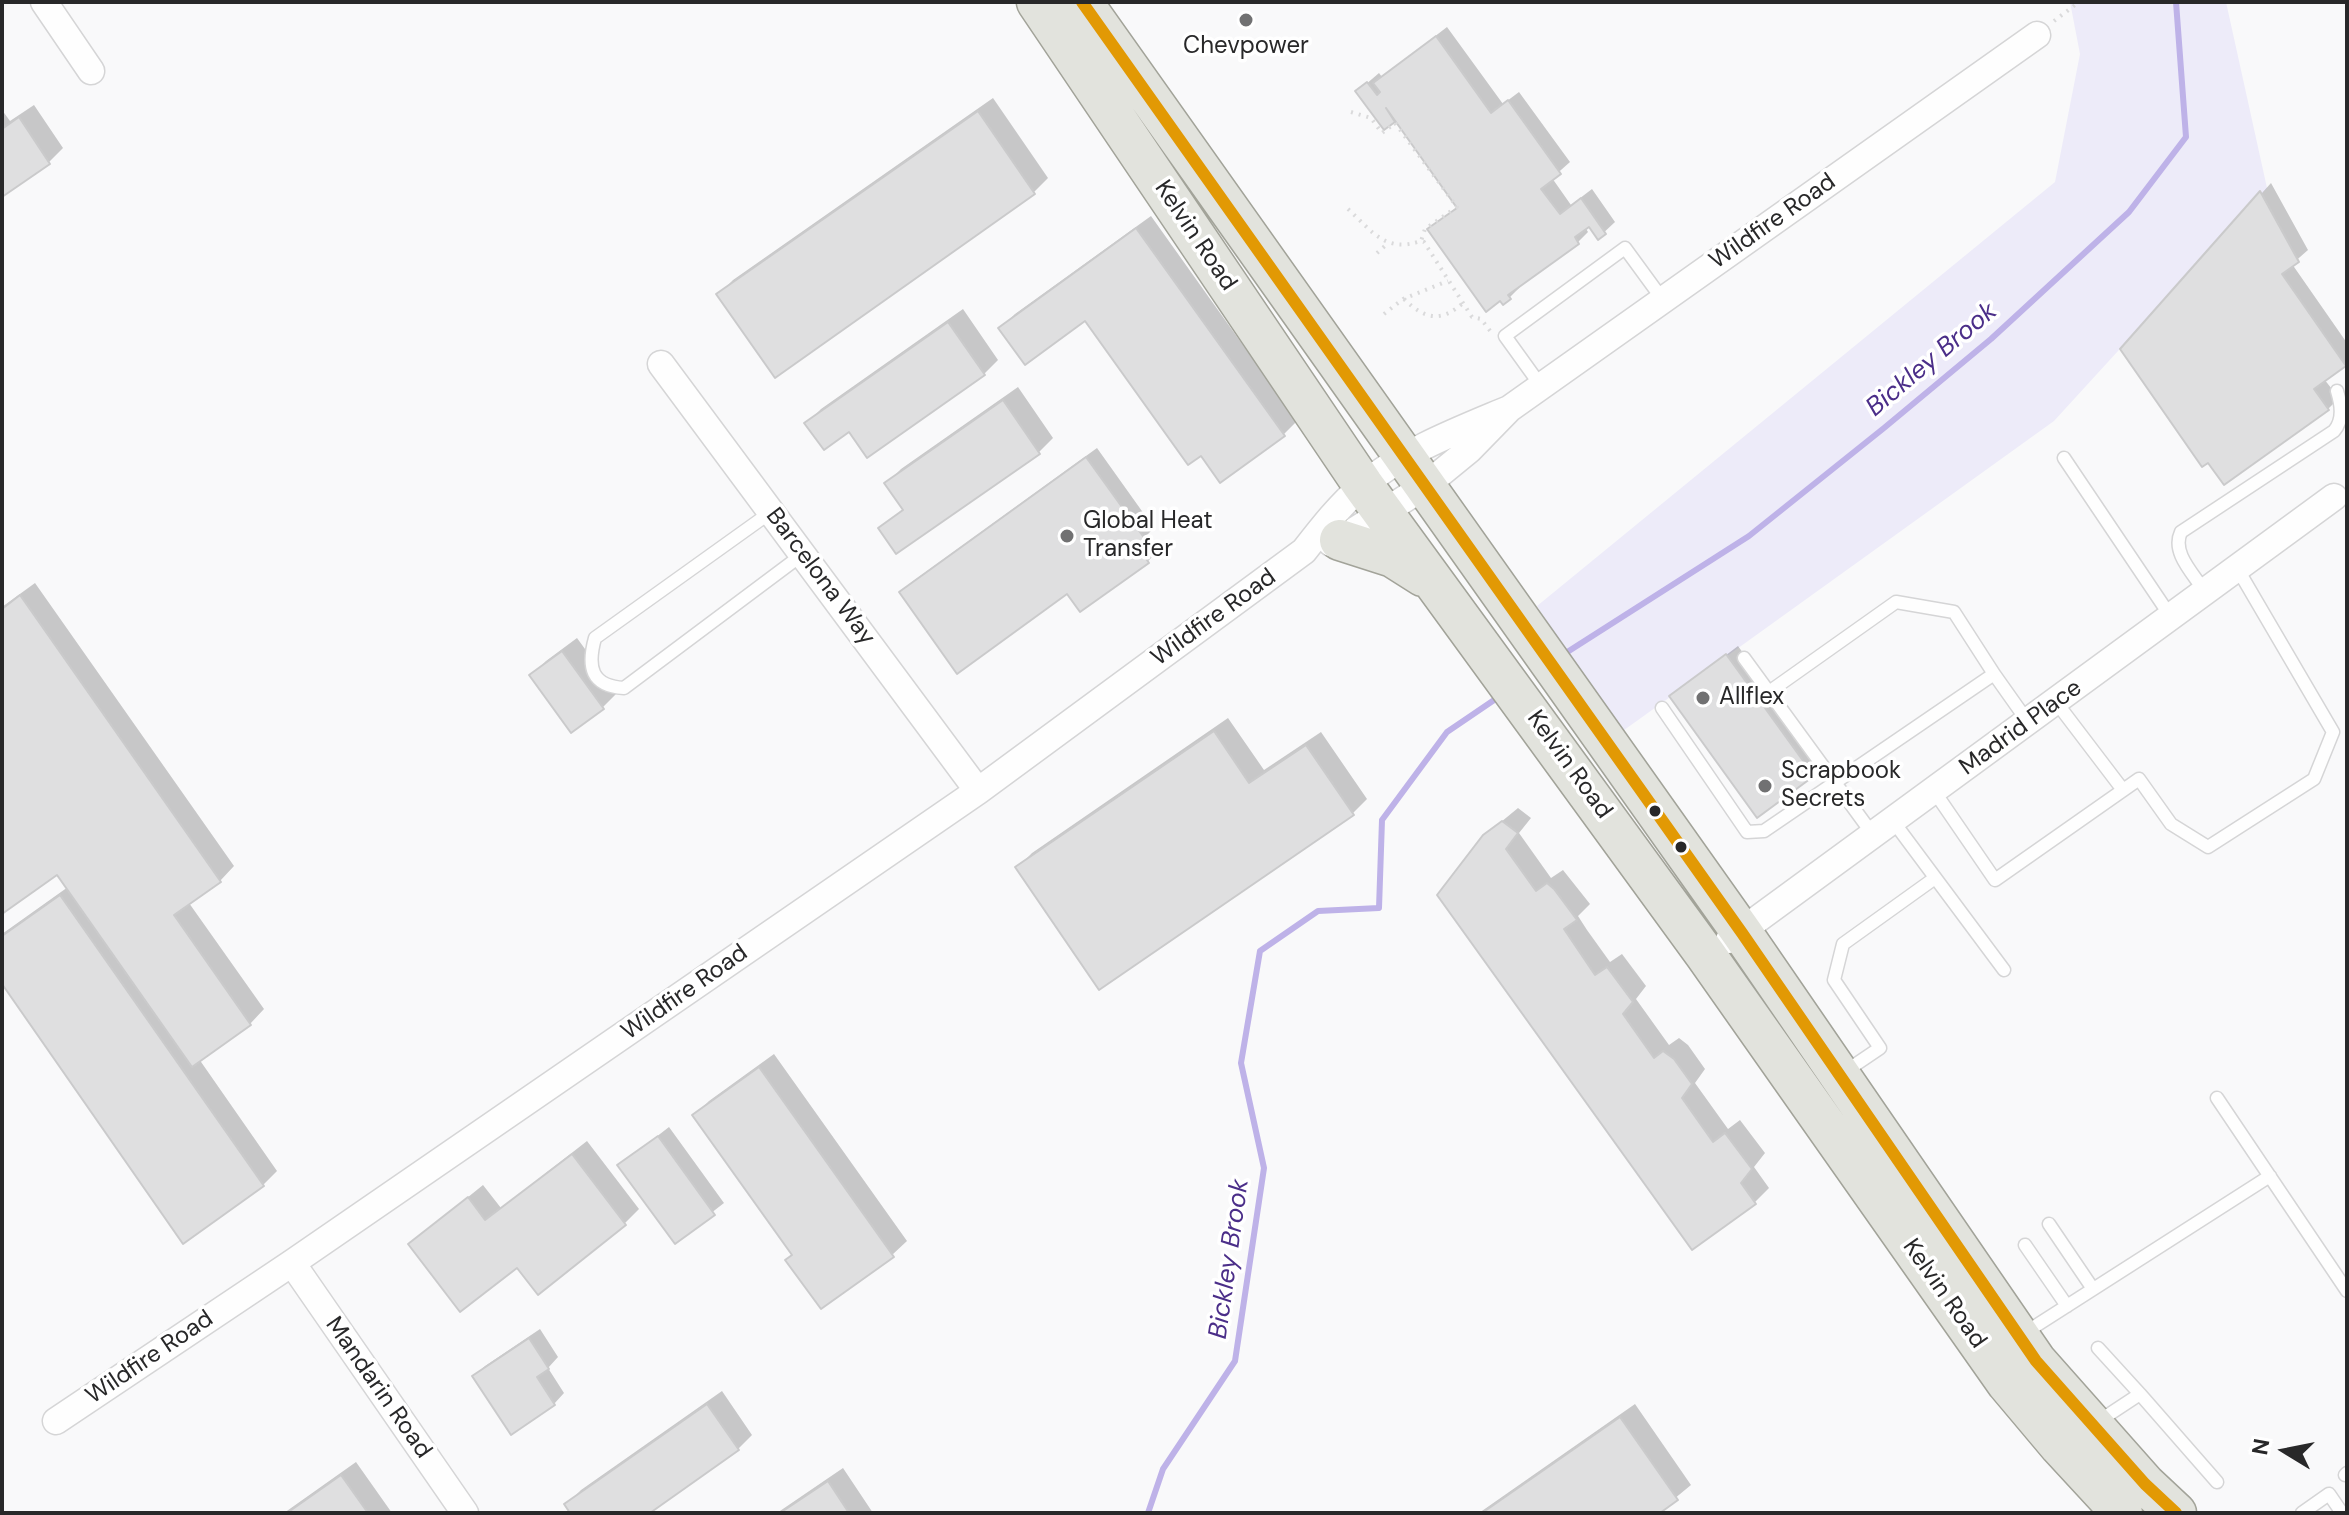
<!DOCTYPE html>
<style>
body{margin:0}
#map{position:relative;width:2349px;height:1515px;overflow:hidden;background:#f9f9fa;font-family:"DM Sans",sans-serif}
canvas{display:block}
.frame{position:absolute;inset:0;border:4px solid #282829;pointer-events:none}
.north{position:absolute;left:2245px;top:1411px;width:80px;height:80px;-webkit-text-stroke:6px #fff;paint-order:stroke;rotate:280deg;font-size:22px;font-weight:700;line-height:32px;text-align:center;color:#282829}
.north::after{content:'';display:block;margin:auto;width:28px;height:36px;background:#282829;clip-path:polygon(50% 0,100% 100%,50% 72%,0 100%)}
</style>
<div id="map">
<canvas width="2349" height="1515"></canvas>
<div class="frame"></div>
<div class="north">N</div>
</div>
<script>
const g = document.querySelector('canvas').getContext('2d');
g.lineJoin = 'round';
function paint(path, color) { g.fillStyle = color; g.fill(path, 'evenodd'); }
function trace(path, color, width, dash) { g.strokeStyle = color; g.lineWidth = width; g.lineCap = dash ? 'butt' : 'round'; g.setLineDash(dash || []); g.stroke(path); }
function label(font, color, halo, rows, align = 'center') {
  g.font = font + ' "DM Sans",sans-serif'; g.lineWidth = 7; g.setLineDash([]); g.textBaseline = 'middle'; g.strokeStyle = halo; g.fillStyle = color; for (const [text, x, y, turn = 0] of rows) {
    g.save(); g.translate(x, y); g.rotate((+turn || 0) * Math.PI / 180); g.textAlign = isNaN(turn) ? turn : align; if (halo) g.strokeText(text, 0, 0); g.fillText(text, 0, 0); g.restore();
  }
}
const green = new Path2D(`
 M2070 2H2226L2267 188 2054 421 1620 733 1537 606 2055 182 2080 54Z`);
const shadow = new Path2D(`
 M1447 27 1503 104 1519 92 1570 162 1552 178 1571 205 1592 189 1615 222 1599 237 1590 224 1585 227 1588 232 1578 242 1518 285 1520 287 1509 298 1430 229 1458 206 1396 119 1384 127 1358 91 1379 73 1382 77Z
 M993 98 1048 178 1034 192 911 278 719 294 733 280Z
 M34 105 63 148 49 162 2 195V110L10 121Z
 M2271 183 2308 250 2292 264 2347 343V362L2324 379 2339 398 2328 409 2224 482 2122 350Z
 M1151 216 1297 421 1283 435 1201 453 1086 318 1001 328 1015 314Z
 M963 309 998 360 984 374 850 430 807 423 821 409Z
 M1018 387 1053 438 1039 452 897 552 881 528 904 508 887 483 901 469Z
 M1097 448 1154 528 1147 535 1158 551 1148 561 1081 610 1068 592 902 593 912 582Z
 M35 583 234 866 220 881 189 903 264 1009 250 1024 199 1059 277 1171 263 1185 2 981V934L68 887 58 872 2 911V607Z
 M577 638 617 693 603 707 571 730 532 675 546 661Z
 M1738 646 1823 764 1813 774 1672 696Z
 M1228 718 1264 770 1321 732 1367 799 1352 814 1018 867 1032 853Z
 M1518 808 1531 818 1519 833 1551 878 1563 870 1590 904 1578 916 1587 930 1610 962 1622 954 1646 986 1636 999 1669 1045 1679 1038 1688 1045 1705 1069 1695 1083 1728 1129 1740 1120 1765 1153 1754 1167 1769 1188 1755 1202 1693 1247 1484 836Z
 M774 1054 907 1241 892 1255 794 1254 695 1115 709 1101Z
 M669 1127 724 1203 675 1241 620 1165Z
 M587 1141 639 1209 625 1223 517 1265 410 1244 483 1185 501 1208Z
 M540 1329 558 1357 548 1368 564 1393 554 1404 474 1376 485 1366Z
 M722 1391 752 1435 738 1449 646 1513H573L567 1504 581 1490Z
 M1635 1404 1691 1485 1657 1513H1479Z
 M356 1462 392 1513H284Z
 M843 1468 873 1513H777Z`);
const stream = new Path2D(`
 M1561 656 1749 536 1884 428 1991 339 2129 212 2186 137 2176 2
 M1148 1513 1163 1469 1235 1361 1264 1168 1241 1063 1260 951 1318 911 1379 908 1382 820 1447 732 1500 696`);
const building = new Path2D(`
 M1436 36 1491 113 1508 100 1561 174 1541 189 1560 214 1581 198 1606 234 1598 240 1589 227 1575 237 1579 244 1508 295 1511 299 1503 305 1500 301 1486 312 1427 229 1457 208 1386 108 1395 122 1384 130 1355 91 1367 82 1377 95 1380 92 1373 83Z
 M978 111 1035 194 775 378 716 294Z
 M19 117 50 164 2 197V129Z
 M2260 191 2299 262 2282 274 2346 366 2314 389 2329 410 2224 485 2208 463 2202 467 2120 349Z
 M1136 228 1285 436 1220 483 1201 456 1188 465 1085 321 1025 365 998 328Z
 M948 322 985 375 867 458 849 432 824 450 804 423Z
 M1003 400 1040 454 896 554 878 528 903 510 884 483Z
 M1086 457 1145 539 1137 545 1149 563 1080 612 1067 594 957 674 899 592Z
 M20 595 221 882 174 915 251 1025 192 1067 57 875 2 914V609Z
 M562 651 604 709 571 733 529 675Z
 M1726 654 1814 776 1757 818 1669 696Z
 M1214 731 1249 783 1306 745 1354 815 1099 990 1015 867Z
 M1502 821 1518 833 1506 849 1536 891 1547 883 1554 889 1577 920 1564 929 1595 975 1607 967 1633 1002 1623 1014 1654 1058 1663 1051 1674 1059 1692 1084 1682 1098 1713 1142 1725 1133 1752 1169 1741 1183 1756 1204 1692 1250 1437 895 1483 835Z
 M60 895 264 1186 183 1244 2 984V936Z
 M759 1067 894 1257 821 1309 785 1260 792 1255 692 1115Z
 M658 1136 715 1215 675 1244 617 1165Z
 M572 1154 626 1225 538 1295 517 1268 460 1312 408 1244 468 1197 485 1220Z
 M529 1338 549 1369 537 1377 555 1405 511 1435 472 1376Z
 M707 1404 739 1450 650 1513H570L564 1504Z
 M1620 1417 1678 1500 1660 1513H1482Z
 M341 1475 368 1513H287Z
 M828 1481 849 1513H780Z`);
const path = new Path2D(`
 M2054 21 2079 2
 M1351 112 1371 118 1382 133 1395 123 1457 207 1425 229 1421 241
 M1348 209C1373 232 1385 253 1421 241L1424 242 1472 317 1481 319 1491 332
 M1377 253 1387 244
 M1404 299C1425 320 1442 322 1463 303
 M1384 314 1403 299 1448 281`);
const service = new Path2D(`
 M1541 386 1505 336 1625 248 1663 300
 M2064 458 2171 617
 M771 512 595 638C587 667 591 686 624 688L803 554
 M2205 592C2194 574 2171 553 2181 532L2334 431C2344 419 2341 404 2337 391
 M1744 658 1874 836
 M1994 674 2028 722
 M2056 702 2123 790
 M1662 708 1747 832 1764 831 1994 674 1954 612 1896 602 1769 692
 M1934 791 1995 880 2139 779 2171 824 2208 847 2314 779 2333 732 2237 568
 M1893 821 2004 970
 M1843 1073 1880 1048 1834 980 1843 944 1935 878
 M2217 1098 2347 1291
 M2049 1224 2093 1289
 M2025 1245 2067 1306
 M2023 1334 2270 1176
 M2140 1394 2217 1482
 M2096 1423 2140 1394 2098 1348
 M2345 1475 2347 1473
 M2302 1513 2329 1494 2342 1513`);
const minor = new Path2D(`
 M44 2 91 71
 M661 364 978 791
 M1331 543 1340 540 1425 486 1469 450 1509 409 2037 35
 M1729 940 2334 497
 M292 1263 465 1513
 M56 1421 292 1263 978 791 1304 551C1322 528 1339 506 1361 487 1403 451 1459 430 1509 409`);
const primary = new Path2D(`
 M1037 2 1363 485 1705 954 2007 1383 2060 1446 2122 1513
 M1082 2 1742 933 2036 1361 2145 1484 2176 1513
 M1340 540 1393 557 1423 576`);
const bus1 = new Path2D(`
 M1082 2 1742 933 2036 1361 2145 1484 2176 1513`);
const markers = [
 [1246,20,8,"#717172"],
 [1067,536,8,"#717172"],
 [1703,698,8,"#717172"],
 [1765,786,8,"#717172"],
 [1655,811,7,"#282829"],
 [1681,847,7,"#282829"]
];
const poiNames = [
 ["Chevpower",1246,47,"center"],
 ["Global Heat",1083,522],
 ["Transfer",1083,550],
 ["Allflex",1719,698],
 ["Scrapbook",1781,772],
 ["Secrets",1781,800]
];
const streetNames = [
 ["Wildfire Road",1773,222,-35],
 ["Kelvin Road",1195,236,56],
 ["Barcelona Way",820,577,53],
 ["Wildfire Road",1214,618,-36],
 ["Madrid Place",2021,728,-36],
 ["Kelvin Road",1569,765,54],
 ["Wildfire Road",685,993,-35],
 ["Kelvin Road",1944,1294,55],
 ["Wildfire Road",150,1358,-34],
 ["Mandarin Road",378,1388,55]
];
const waterNames = [
 ["Bickley Brook",1932,360,-40],
 ["Bickley Brook",1230,1259,-82]
];
paint(green, '#edebf9');
paint(shadow, '#0003');
trace(stream, '#beb2e8', 6);
paint(building, '#dfdfe0');
trace(building, '#cacacb', 2);
trace(service, '#d5d5d6', 15);
trace(minor, '#d5d5d6', 29);
trace(primary, '#a2a399', 43);
trace(path, '#dadadb', 4, [2, 6]);
trace(service, '#fefefe', 12);
trace(minor, '#fefefe', 26);
trace(primary, '#e2e3dd', 40);
trace(bus1, '#e29904', 12);
for (const [x, y, r, color] of markers) { const dot = new Path2D(); dot.arc(x, y, r, 0, 2 * Math.PI); g.fillStyle = color; g.fill(dot); trace(dot, '#fff', 3); }
label('24px', '#282829', '#fff', poiNames, 'left');
label('24px', '#282829', '#fff', streetNames);
label('italic 26px', '#4b2e89', '#fff', waterNames);
</script>
